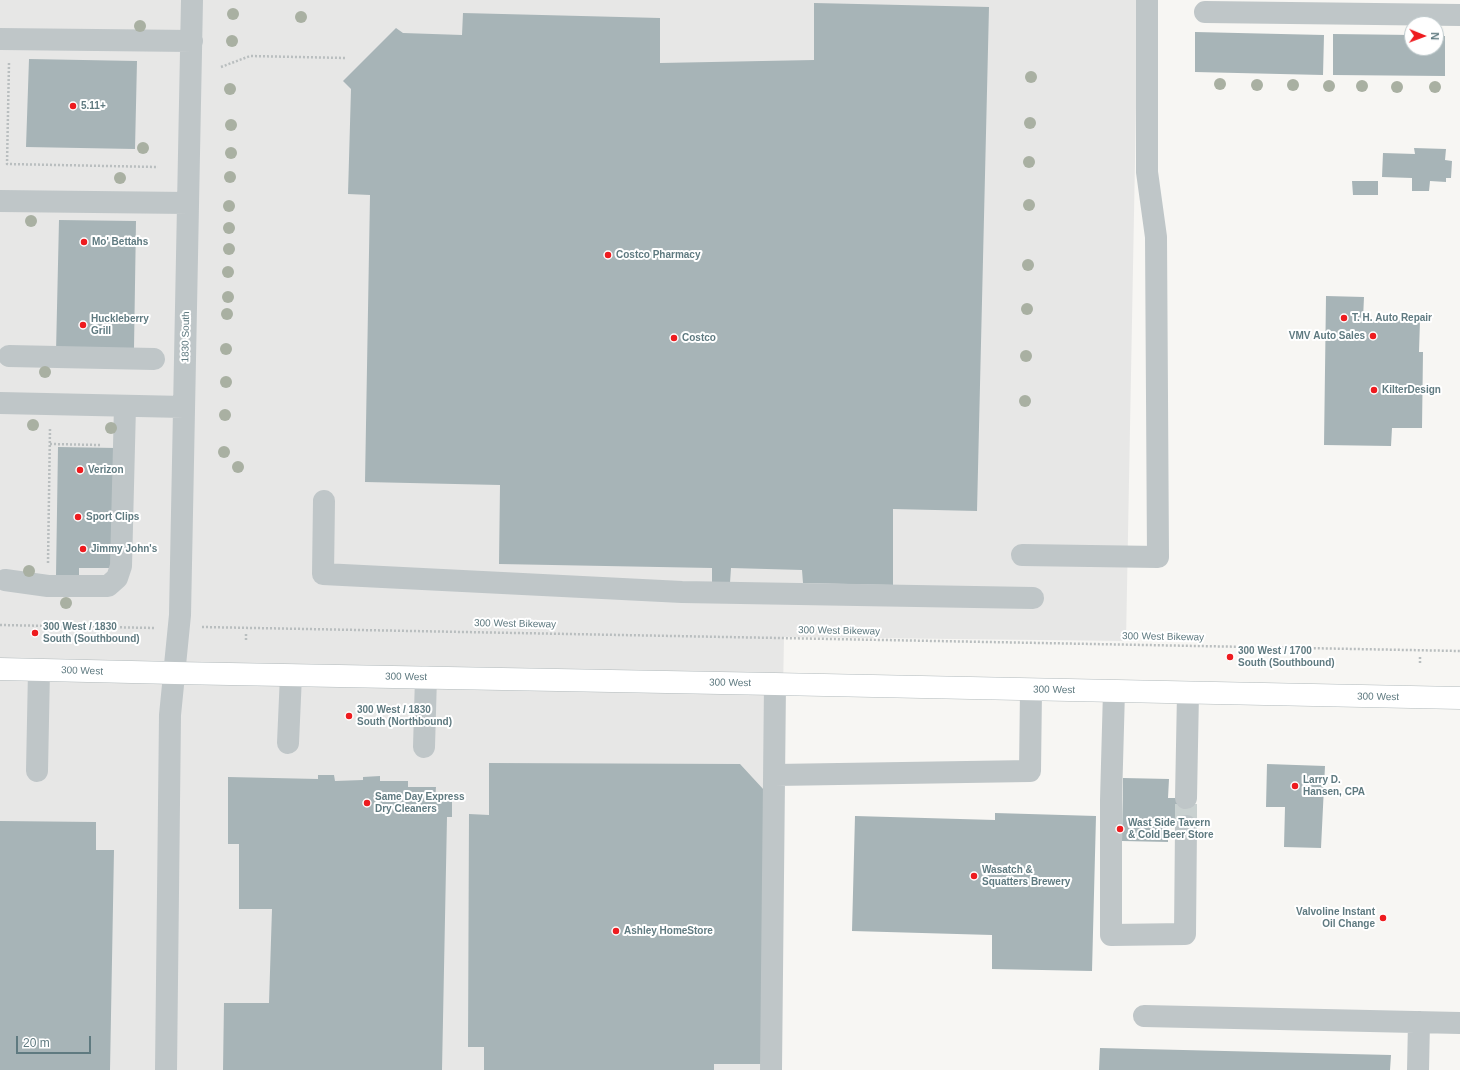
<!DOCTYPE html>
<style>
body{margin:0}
#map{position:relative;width:1460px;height:1070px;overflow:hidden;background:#f7f6f3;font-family:Arial,sans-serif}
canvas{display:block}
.north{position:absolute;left:1404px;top:16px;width:40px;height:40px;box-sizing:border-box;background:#fff;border:1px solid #bfcacc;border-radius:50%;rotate:91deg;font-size:11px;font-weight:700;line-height:16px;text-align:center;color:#5f7a80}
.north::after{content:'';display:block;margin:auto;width:14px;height:18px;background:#ee1b1f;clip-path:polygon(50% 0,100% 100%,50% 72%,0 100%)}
.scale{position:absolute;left:16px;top:1036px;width:75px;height:18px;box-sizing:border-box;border:2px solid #5f7a80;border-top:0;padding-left:5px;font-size:12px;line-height:14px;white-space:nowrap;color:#5f7a80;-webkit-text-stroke:3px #fff;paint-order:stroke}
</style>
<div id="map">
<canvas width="1460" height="1070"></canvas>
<div class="north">N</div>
<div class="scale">20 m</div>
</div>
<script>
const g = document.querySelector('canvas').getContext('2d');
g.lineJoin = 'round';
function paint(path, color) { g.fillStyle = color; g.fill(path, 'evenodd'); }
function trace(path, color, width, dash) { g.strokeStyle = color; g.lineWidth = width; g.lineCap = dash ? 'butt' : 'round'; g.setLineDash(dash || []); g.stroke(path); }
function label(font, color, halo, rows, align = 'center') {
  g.font = font + ' Arial,sans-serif'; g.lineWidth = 4; g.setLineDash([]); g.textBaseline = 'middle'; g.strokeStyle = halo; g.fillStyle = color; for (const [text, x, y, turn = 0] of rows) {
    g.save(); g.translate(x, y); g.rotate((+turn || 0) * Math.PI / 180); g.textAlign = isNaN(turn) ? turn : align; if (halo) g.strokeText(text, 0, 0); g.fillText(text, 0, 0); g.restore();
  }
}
const built = new Path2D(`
 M0 0H1138L1126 641 784 637 776 1070H0Z`);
const building = new Path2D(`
 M814 3 989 7 977 511 893 509V585L803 583 802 570 731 568 730 583H712V568L499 564 500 485 365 482 370 195 348 194 351 89 343 81 396 28 403 33 462 35 463 13 660 18V63L814 60Z
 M1195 32 1324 35 1323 75 1195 72Z
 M1333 34 1412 35V48H1436V36H1445V76L1333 75Z
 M29 59 137 61 135 149 26 147Z
 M1414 148 1446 149 1445 160 1452 161 1451 178H1446V182L1430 181 1429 191H1412V178L1382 177 1383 153 1415 154Z
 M1352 181H1378V195H1353Z
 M59 220 136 221 134 348 56 352Z
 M1326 296 1364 297 1363 319 1420 320 1419 352H1423L1422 428H1392L1391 446 1324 445Z
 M58 447 116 448 112 568H79V576H56Z
 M489 763 740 764 764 790 763 1064H714V1070H484V1047H468L469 814 489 815Z
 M1267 764 1325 766 1321 848 1284 847 1285 807H1266Z
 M318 775H334L335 781 363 780V777L380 776V781H408V787H436L435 800 452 801V817H447L442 1070H223L224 1003H269L272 909H239V844H228V777L318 779Z
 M1123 778 1169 779 1168 798H1193V826H1168V842L1122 841Z
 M995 813 1096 816 1092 971 992 969V935L852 931 855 816 995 820Z
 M0 821 96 822V850H114L110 1070H0Z
 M1100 1048 1391 1055 1390 1070H1099Z`);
const minorTunnel = new Path2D(`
 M1186 826V798`);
const path = new Path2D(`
 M9 63 7 164 158 167
 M221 67 250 56 345 58
 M50 444 100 445
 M48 563 50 428
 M0 625 155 628
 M202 627 1460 651
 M246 640V634
 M1420 663V657`);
const minor = new Path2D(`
 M1205 12 1460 15
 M0 39 192 41
 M0 201 188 203
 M9 356 154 359
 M0 403 184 407
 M324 501 323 574 682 592 1033 598
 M1022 555 1158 557 1156 237 1147 172V0
 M5 580 48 586H108L117 578 121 566 125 406
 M1114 691 1111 800V935L1185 934 1186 826
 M288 743 291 675
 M424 747 426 677
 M37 771 39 670
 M775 775 1030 771 1031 690
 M1186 798 1188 693
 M1144 1016 1460 1023
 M166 1070 170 715 180 615 192 0
 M771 1070 775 684
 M1418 1070 1419 1022`);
const major = new Path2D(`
 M0 669 175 673 775 684 1460 698`);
const trees = [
 [233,14],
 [301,17],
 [140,26],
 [232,41],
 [1031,77],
 [1220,84],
 [1257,85],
 [1293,85],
 [1329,86],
 [1362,86],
 [1397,87],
 [1435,87],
 [230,89],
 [1030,123],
 [231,125],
 [143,148],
 [231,153],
 [1029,162],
 [230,177],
 [120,178],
 [1029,205],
 [229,206],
 [31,221],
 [229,228],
 [229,249],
 [1028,265],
 [228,272],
 [228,297],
 [1027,309],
 [227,314],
 [226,349],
 [1026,356],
 [45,372],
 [226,382],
 [1025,401],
 [225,415],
 [33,425],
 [111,428],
 [224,452],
 [238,467],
 [29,571],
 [66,603]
];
const markers = [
 [73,106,4,"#ee1b1f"],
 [84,242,4,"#ee1b1f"],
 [608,255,4,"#ee1b1f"],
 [1344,318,4,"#ee1b1f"],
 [83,325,4,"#ee1b1f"],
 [1373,336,4,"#ee1b1f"],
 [674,338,4,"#ee1b1f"],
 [1374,390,4,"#ee1b1f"],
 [80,470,4,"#ee1b1f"],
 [78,517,4,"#ee1b1f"],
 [83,549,4,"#ee1b1f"],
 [35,633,4,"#ee1b1f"],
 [1230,657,4,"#ee1b1f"],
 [349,716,4,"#ee1b1f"],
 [1295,786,4,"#ee1b1f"],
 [367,803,4,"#ee1b1f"],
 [1120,829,4,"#ee1b1f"],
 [974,876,4,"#ee1b1f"],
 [1383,918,4,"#ee1b1f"],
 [616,931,4,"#ee1b1f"]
];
const poiNames = [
 ["5.11+",81,106],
 ["Mo' Bettahs",92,242],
 ["Costco Pharmacy",616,255],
 ["T. H. Auto Repair",1352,318],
 ["Huckleberry",91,319],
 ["Grill",91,331],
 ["VMV Auto Sales",1365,336,"right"],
 ["Costco",682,338],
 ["KilterDesign",1382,390],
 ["Verizon",88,470],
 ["Sport Clips",86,517],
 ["Jimmy John's",91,549],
 ["300 West / 1830",43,627],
 ["South (Southbound)",43,639],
 ["300 West / 1700",1238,651],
 ["South (Southbound)",1238,663],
 ["300 West / 1830",357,710],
 ["South (Northbound)",357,722],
 ["Larry D.",1303,780],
 ["Hansen, CPA",1303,792],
 ["Same Day Express",375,797],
 ["Dry Cleaners",375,809],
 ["Wast Side Tavern",1128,823],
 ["& Cold Beer Store",1128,835],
 ["Wasatch &",982,870],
 ["Squatters Brewery",982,882],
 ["Valvoline Instant",1375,912,"right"],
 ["Oil Change",1375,924,"right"],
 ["Ashley HomeStore",624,931]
];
const streetNames = [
 ["1830 South",186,337,-89],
 ["300 West Bikeway",515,624,1],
 ["300 West Bikeway",839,631,1],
 ["300 West Bikeway",1163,637,1],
 ["300 West",82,671,2],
 ["300 West",406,677,1],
 ["300 West",730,683,1],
 ["300 West",1054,690,1],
 ["300 West",1378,697,1]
];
paint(built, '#e7e7e6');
paint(building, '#a7b4b7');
trace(minorTunnel, '#c9d1d0', 22, [22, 11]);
trace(major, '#b2babc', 23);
trace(path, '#b9bebf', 2.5, [2, 2]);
trace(minor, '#bfc6c8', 22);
trace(major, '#fff', 22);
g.fillStyle = '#a9b0a2';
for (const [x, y] of trees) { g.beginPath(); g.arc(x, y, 6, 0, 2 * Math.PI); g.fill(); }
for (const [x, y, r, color] of markers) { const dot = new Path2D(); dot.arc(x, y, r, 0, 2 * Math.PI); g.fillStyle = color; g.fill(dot); trace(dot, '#fff', 1.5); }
label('bold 10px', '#5f7a80', '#fff', poiNames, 'left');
label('10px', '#5f7a80', '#fff', streetNames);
</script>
